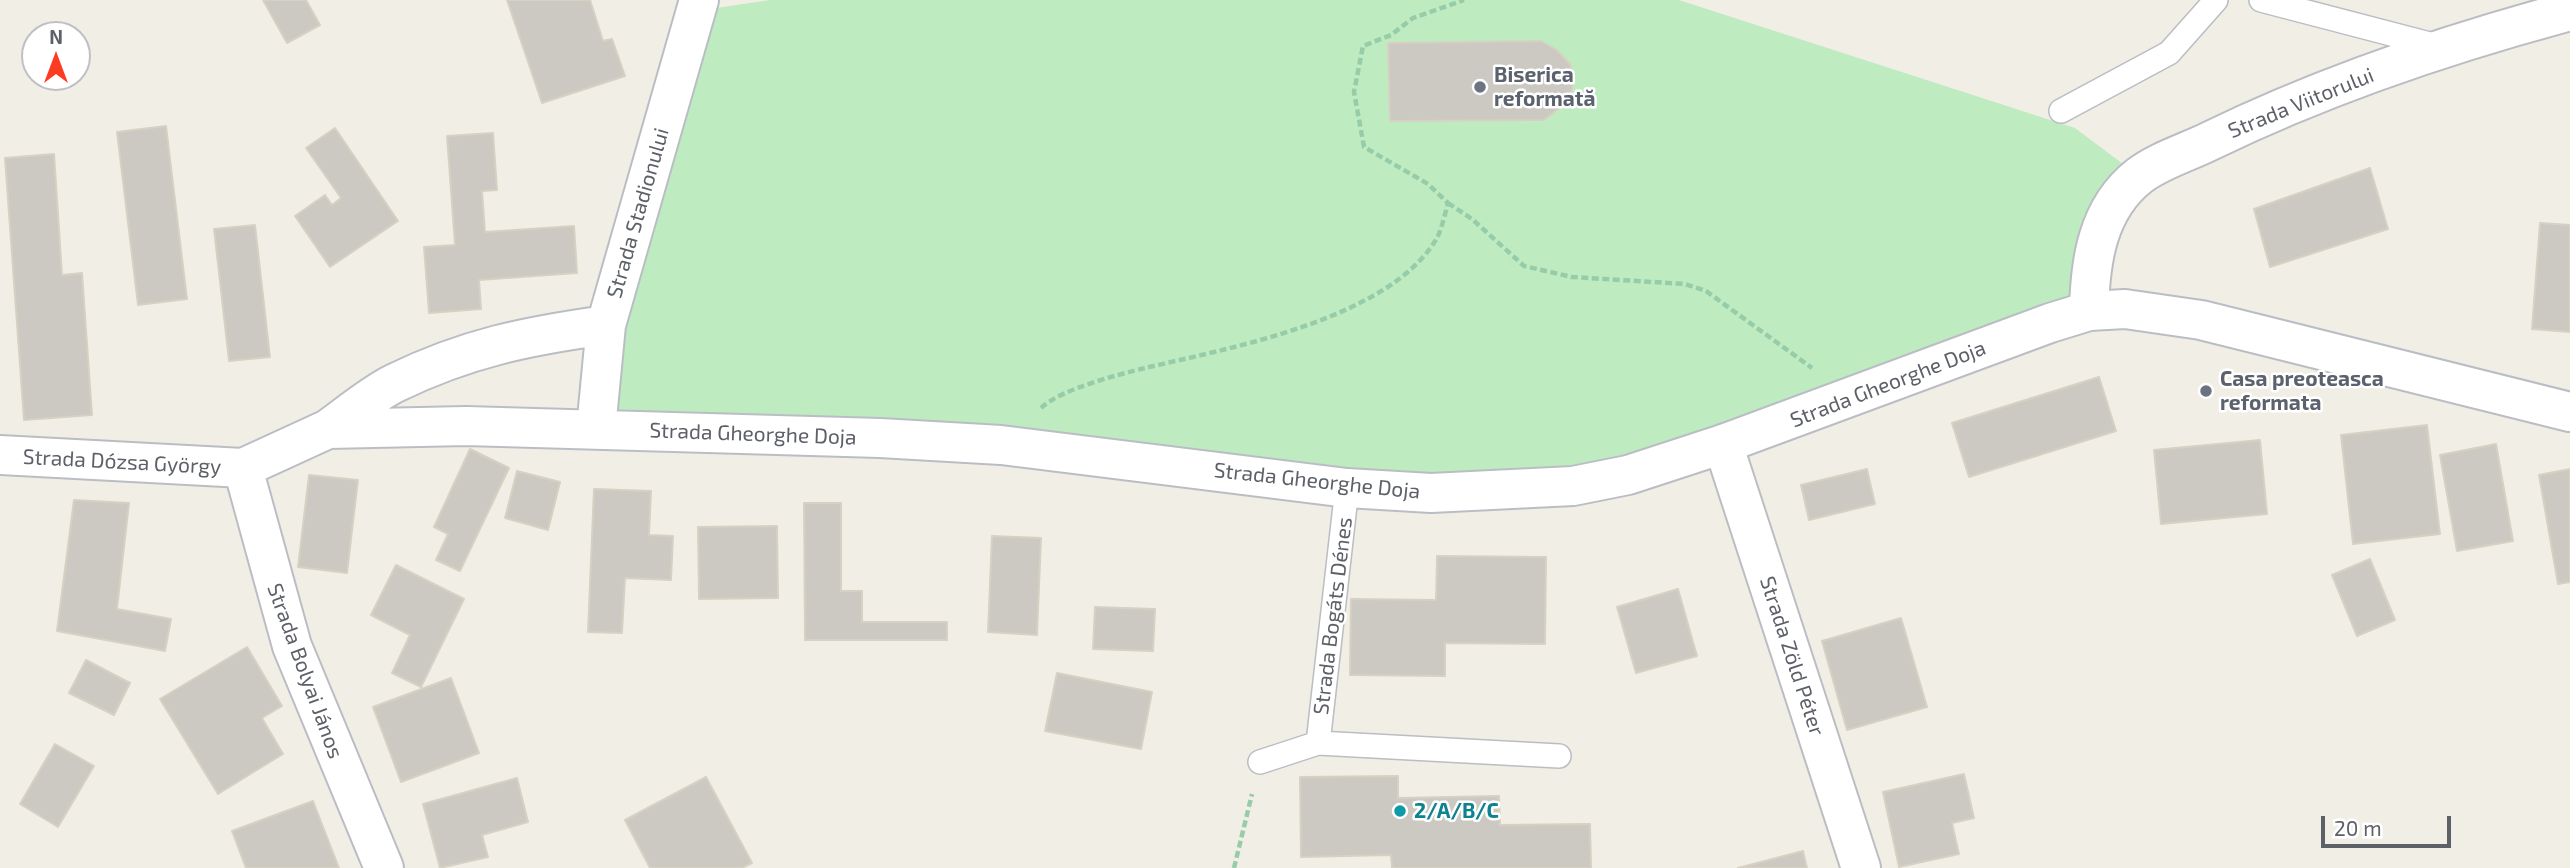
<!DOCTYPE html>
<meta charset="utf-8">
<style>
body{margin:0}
#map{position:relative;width:2570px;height:868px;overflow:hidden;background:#f1efe5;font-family:"Exo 2",sans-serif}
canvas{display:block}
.north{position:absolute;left:21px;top:21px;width:70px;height:70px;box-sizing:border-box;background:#fff;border:2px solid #bec0c2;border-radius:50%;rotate:0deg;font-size:19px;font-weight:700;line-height:28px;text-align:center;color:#5d6167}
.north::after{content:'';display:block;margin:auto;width:24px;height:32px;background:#fc3c20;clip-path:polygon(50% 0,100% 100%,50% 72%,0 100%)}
.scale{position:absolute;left:2321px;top:816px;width:130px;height:32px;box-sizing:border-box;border:4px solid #5d6167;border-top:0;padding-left:9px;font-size:21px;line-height:24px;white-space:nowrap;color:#5d6167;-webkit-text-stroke:5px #fff;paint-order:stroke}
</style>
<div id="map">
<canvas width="2570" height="868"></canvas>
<div class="north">N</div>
<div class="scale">20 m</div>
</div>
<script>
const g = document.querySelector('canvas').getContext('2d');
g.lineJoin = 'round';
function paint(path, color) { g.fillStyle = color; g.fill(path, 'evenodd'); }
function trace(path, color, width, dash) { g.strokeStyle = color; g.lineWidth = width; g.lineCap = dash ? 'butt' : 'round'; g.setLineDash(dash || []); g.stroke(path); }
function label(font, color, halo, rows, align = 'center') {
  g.font = font + ' "Exo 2",sans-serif'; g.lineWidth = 5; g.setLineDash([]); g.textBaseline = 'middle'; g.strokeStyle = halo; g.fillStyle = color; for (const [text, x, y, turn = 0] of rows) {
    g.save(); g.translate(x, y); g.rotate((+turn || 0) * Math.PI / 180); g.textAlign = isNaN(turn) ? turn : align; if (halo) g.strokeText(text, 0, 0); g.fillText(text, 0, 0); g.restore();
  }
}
const green = new Path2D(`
 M770 0H1679L2075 128 2139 176 2089 311 1573 486 596 429 696 11Z`);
const building = new Path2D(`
 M263 0H306L320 25 287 43Z
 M507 0H590L603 41 612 39 625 76 542 103Z
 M1541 41 1557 50 1570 64 1573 80 1571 95 1561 107 1544 120 1390 121 1388 43Z
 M166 126 187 299 138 305 117 132Z
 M335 128 398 221 330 267 295 216 325 195 332 205 341 198 306 148Z
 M493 133 497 190 482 191 485 232 574 226 577 273 479 280 481 309 429 313 424 247 455 245 447 136Z
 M54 154 62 275 82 273 92 415 24 420 5 158Z
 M2370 168 2388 229 2270 267 2254 209Z
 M2540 223 2570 225V332L2532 329Z
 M255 225 270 357 229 361 214 229Z
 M2099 377 2116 431 1969 477 1952 423Z
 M2427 425 2440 534 2353 544 2341 435Z
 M2260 440 2267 514 2161 524 2154 450Z
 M2496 444 2513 541 2457 551 2440 455Z
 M470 449 509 468 460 571 436 560 448 534 434 527Z
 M1867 469 1875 504 1809 520 1801 485Z
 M2570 469V582L2558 584 2539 475Z
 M517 471 560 482 548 530 505 518Z
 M309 475 358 480 347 573 298 567Z
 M594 489 651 491 649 535 673 536 671 580 625 578 622 633 588 632Z
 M74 500 129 503 117 609 171 619 165 651 57 631Z
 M804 503H841V591H862V622H947V640H805Z
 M777 526 778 598 699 599 698 527Z
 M992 536 1041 538 1037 635 988 632Z
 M1437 556 1546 557 1545 644 1445 643V676L1350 675 1351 599 1436 600Z
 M2370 559 2395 620 2357 636 2332 575Z
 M396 565 464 599 421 687 392 673 410 635 371 615Z
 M1678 589 1697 656 1636 673 1617 607Z
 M1095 607 1155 609 1153 651 1093 649Z
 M1901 618 1927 707 1847 730 1822 641Z
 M247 647 282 706 262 718 283 754 218 794 160 699Z
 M86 660 130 683 114 715 69 693Z
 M1057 673 1152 692 1141 749 1045 731Z
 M451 678 479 753 401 782 373 707Z
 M55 744 94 766 58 827 20 804Z
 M1964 774 1974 818 1952 823 1959 854 1899 867 1883 792Z
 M1398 776V798L1499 796 1500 825 1590 824 1591 868H1392L1391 855 1301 857 1300 777Z
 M706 777 752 863 742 868H650L625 820Z
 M517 778 528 822 482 835 488 857 440 868 423 804Z
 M313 801 339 868H246L232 831Z
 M1803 851 1807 868H1738Z`);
const path = new Path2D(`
 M1448 203 1472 219 1524 266 1572 277 1685 284 1706 291 1812 368
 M1041 408C1061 389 1117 375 1145 368 1230 348 1390 319 1437 238 1442 228 1445 214 1448 203L1428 184 1364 147 1354 92 1363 46 1391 35 1413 18 1464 0
 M1234 868 1252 794`);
const lane = new Path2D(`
 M2261 0 2441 47
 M2061 111 2169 53 2216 0
 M1318 743 1559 756
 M1260 762 1318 743 1347 488`);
const street = new Path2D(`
 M2089 311C2090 262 2097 209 2139 176 2158 161 2188 152 2210 141 2325 85 2447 44 2570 11
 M1723 444 1861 868
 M0 455 243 468`);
const secondary = new Path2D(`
 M328 429C349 414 371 395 395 383 467 348 527 336 606 325
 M596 429 606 325 699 0
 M384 868 292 646 243 468 328 429 466 426 880 438 1001 445 1347 488 1431 493 1573 486 1628 475 1723 444 2050 323 2089 311 2125 309 2201 320 2570 412`);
const markers = [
 [1480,87,7,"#6b7280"],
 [2206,391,7,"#6b7280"],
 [1400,811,7,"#0f9aa8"]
];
const worshipNames = [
 ["Biserica",1494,75],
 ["reformată",1494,99],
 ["Casa preoteasca",2220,379],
 ["reformata",2220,403]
];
const streetNames = [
 ["Strada Viitorului",2301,103,-22],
 ["Strada Stadionului",638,213,-74],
 ["Strada Gheorghe Doja",1888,384,-21],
 ["Strada Gheorghe Doja",753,434,2],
 ["Strada Dózsa György",122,462,3],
 ["Strada Gheorghe Doja",1317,481,6],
 ["Strada Bogáts Dénes",1333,616,-83],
 ["Strada Zöld Péter",1792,656,72],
 ["Strada Bolyai János",305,671,70]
];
const cultureNames = [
 ["2/A/B/C",1414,811]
];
paint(green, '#bfebc1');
paint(building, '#ccc9c2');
trace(building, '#d6d1c2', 2);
trace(lane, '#babdc2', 26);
trace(street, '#babdc2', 42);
trace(secondary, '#babec4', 42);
trace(path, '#97cca9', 4.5, [7, 3.5]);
trace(lane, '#fff', 23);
trace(street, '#fff', 38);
trace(secondary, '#fff', 38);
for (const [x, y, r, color] of markers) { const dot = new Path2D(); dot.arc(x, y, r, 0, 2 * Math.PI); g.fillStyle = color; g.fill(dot); trace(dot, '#fff', 2.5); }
label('bold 21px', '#5b616d', '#fff', worshipNames, 'left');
label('21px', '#5d6167', '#fff', streetNames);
label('bold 21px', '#0d838f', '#fff', cultureNames, 'left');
</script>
